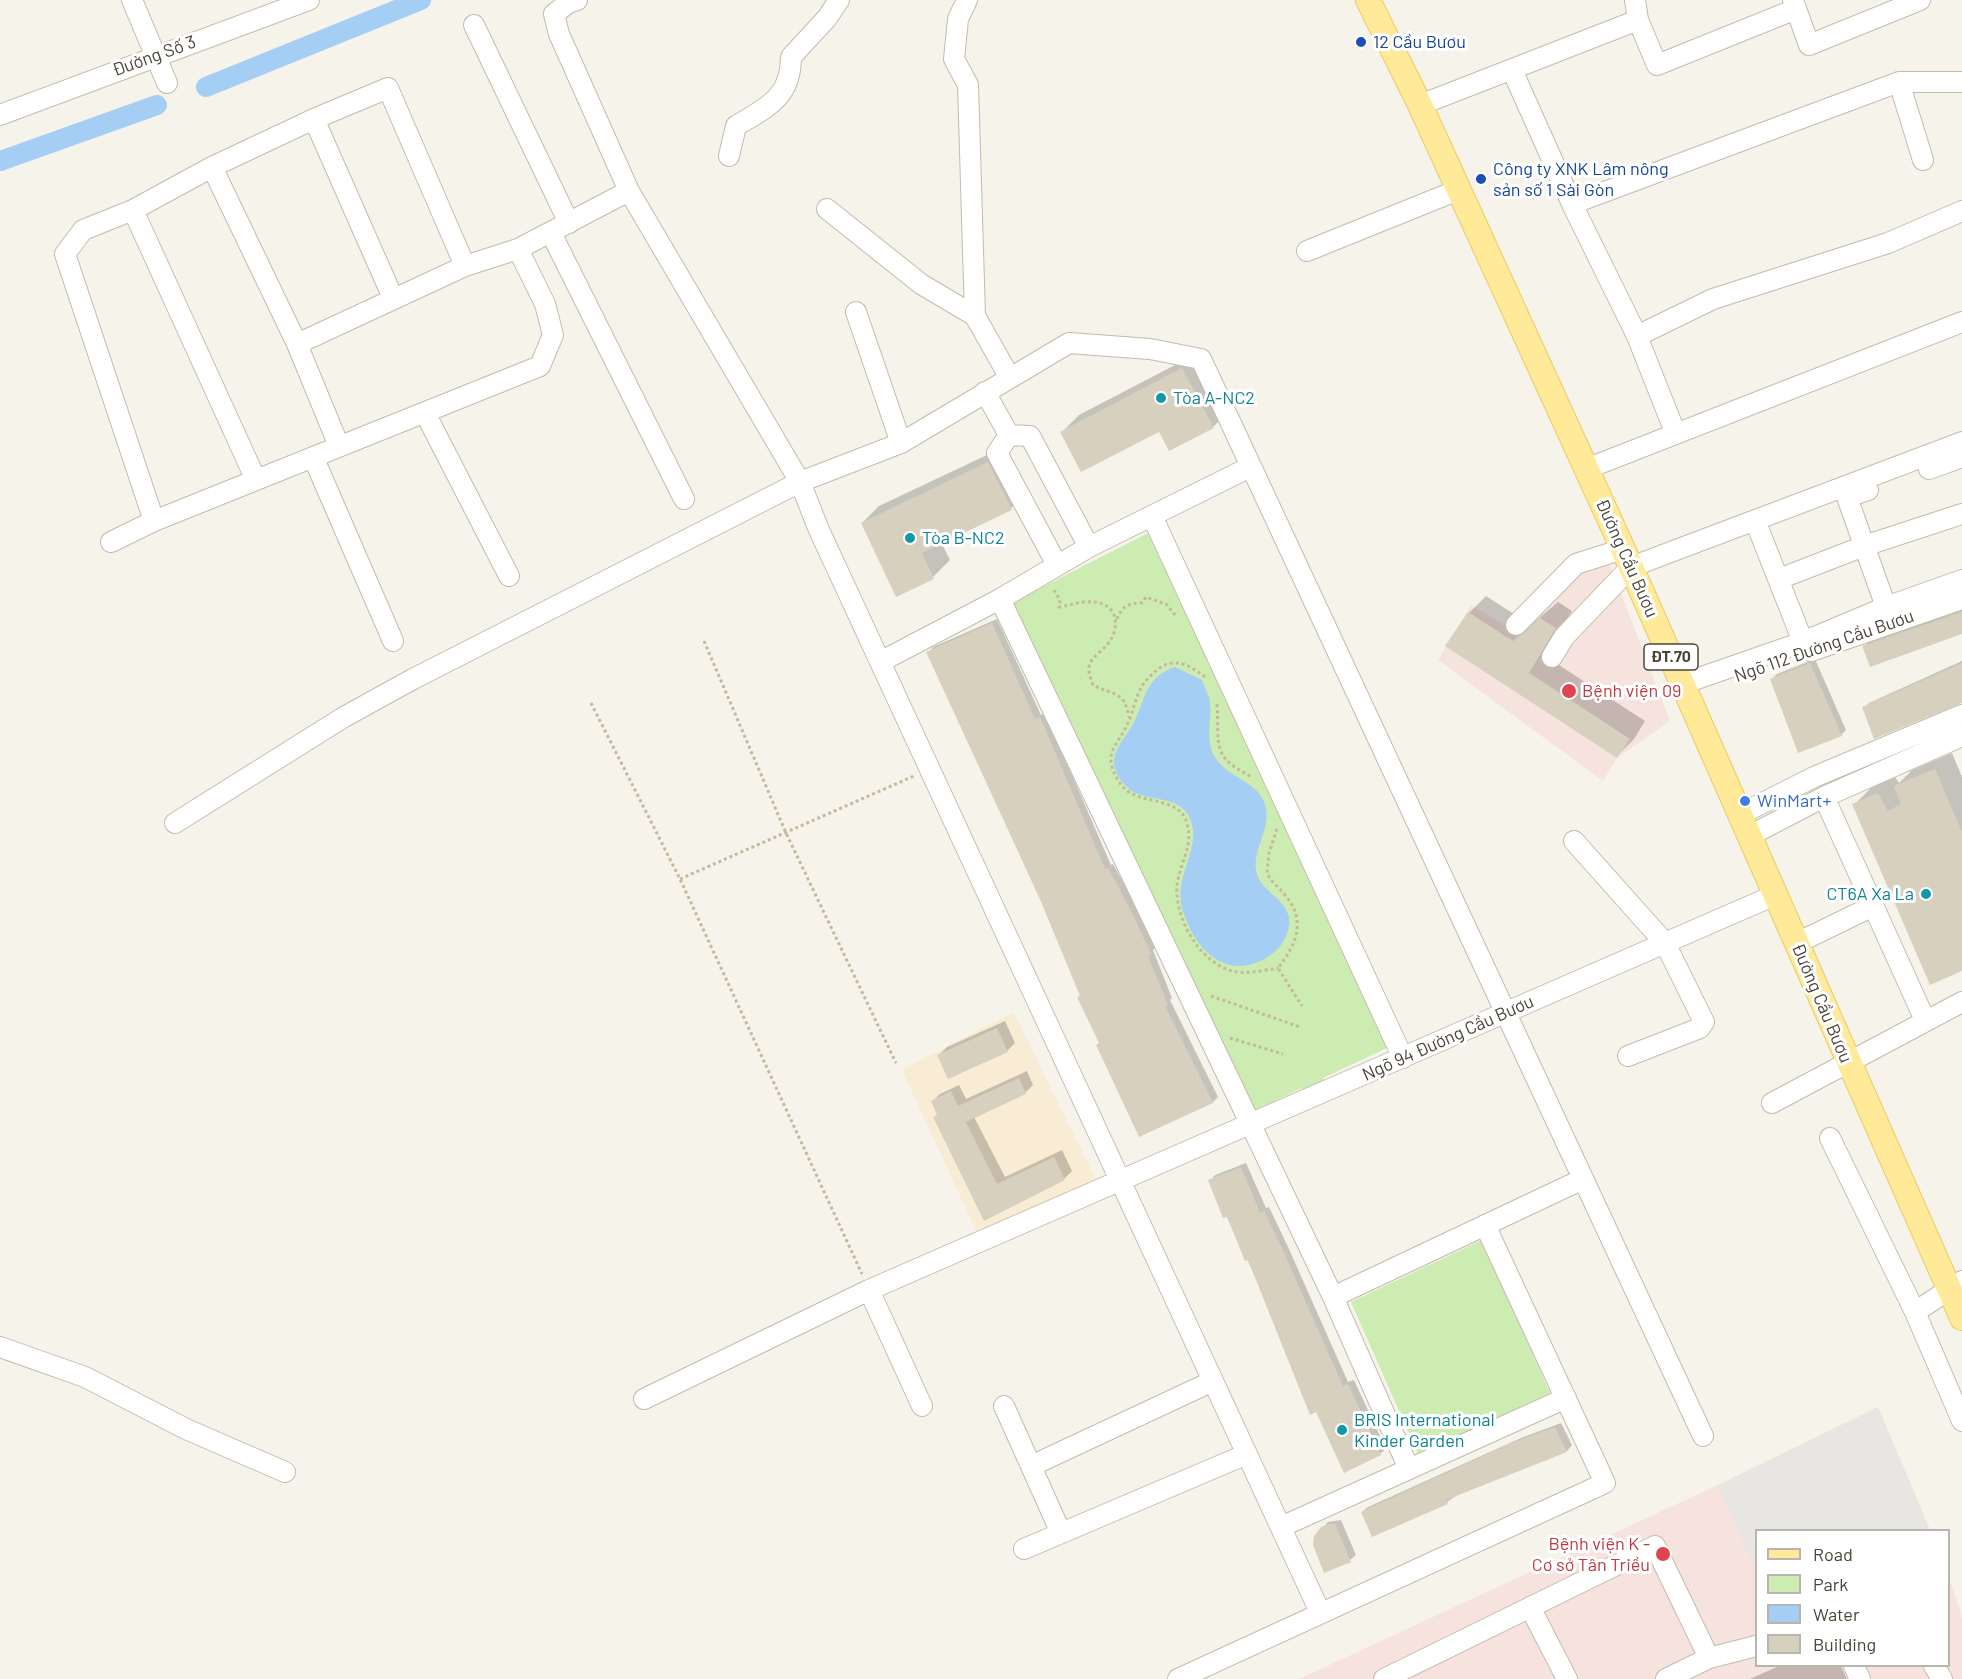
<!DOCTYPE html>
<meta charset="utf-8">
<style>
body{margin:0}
#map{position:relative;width:1962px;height:1679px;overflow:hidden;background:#f6f3ea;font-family:Barlow,sans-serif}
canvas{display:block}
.legend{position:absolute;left:1755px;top:1529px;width:195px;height:138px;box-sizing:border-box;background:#fff;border:2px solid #b7b5af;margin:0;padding:8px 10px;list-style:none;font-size:18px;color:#4b4538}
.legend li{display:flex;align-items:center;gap:12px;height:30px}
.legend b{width:30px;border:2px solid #b7b5af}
</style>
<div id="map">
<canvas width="1962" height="1679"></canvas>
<ul class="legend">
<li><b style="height:8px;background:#ffea9a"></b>Road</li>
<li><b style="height:16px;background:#cdecb2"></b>Park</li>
<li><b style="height:16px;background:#a5cef4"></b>Water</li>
<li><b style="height:16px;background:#d8d0bf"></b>Building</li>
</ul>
</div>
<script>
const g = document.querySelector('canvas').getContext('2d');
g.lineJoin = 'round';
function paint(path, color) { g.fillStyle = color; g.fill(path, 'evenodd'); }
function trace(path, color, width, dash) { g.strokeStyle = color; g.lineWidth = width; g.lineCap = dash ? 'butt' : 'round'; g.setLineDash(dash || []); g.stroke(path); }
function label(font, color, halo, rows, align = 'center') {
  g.font = font + ' Barlow,sans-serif'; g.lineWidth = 6; g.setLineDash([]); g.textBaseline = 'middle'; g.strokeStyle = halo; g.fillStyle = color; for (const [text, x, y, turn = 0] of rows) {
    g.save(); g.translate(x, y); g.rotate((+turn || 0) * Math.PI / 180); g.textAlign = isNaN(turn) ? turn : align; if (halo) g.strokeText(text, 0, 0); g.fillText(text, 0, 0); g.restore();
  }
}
const commercial = new Path2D(`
 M1013 1012 1098 1183 979 1237 902 1070Z`);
const medical = new Path2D(`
 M1609 562 1670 721 1617 758 1603 781 1438 660 1471 605 1512 630 1577 570Z
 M1878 1407 1930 1530H1756V1666H1948L1949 1577 1962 1618V1679H1299L1718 1485Z`);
const green = new Path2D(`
 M1148 533 1389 1047 1323 1078 1325 1086 1305 1095 1302 1088 1254 1111 1011 603Z
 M1482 1240 1550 1393 1418 1454 1351 1302Z`);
const parking = new Path2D(`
 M1878 1407 1930 1530H1756V1571L1718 1485Z`);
const water = new Path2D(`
 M1175 667 1202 680C1204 686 1207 692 1209 697 1214 718 1203 739 1216 759 1230 779 1261 782 1266 808 1270 830 1253 849 1256 870 1259 891 1286 898 1289 918 1292 948 1257 971 1230 965 1208 960 1192 937 1185 917 1169 879 1202 852 1191 821 1180 791 1144 805 1126 786 1099 757 1125 743 1136 718 1146 694 1148 676 1175 667Z`);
const shadow = new Path2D(`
 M1200 352 1230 410 1213 427 1062 432 1079 415Z
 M1006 446 1028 492 1011 508 941 542 950 560 933 577 862 523 879 506Z
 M1486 596 1531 625 1558 602 1572 611 1545 656 1645 721 1634 739 1617 756 1447 646 1469 613Z
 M1962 609V633L1864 647 1869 641Z
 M997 619 1041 715 1045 713 1111 865 1113 864 1138 909 1155 948 1153 950 1172 998 1170 1000 1218 1097 1213 1102 1140 1135 1062 947 928 653 933 647Z
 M1815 659 1846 730 1841 735 1772 679 1777 674Z
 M1962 661V702L1864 708 1869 703Z
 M1952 753 1962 777V969L1854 805 1871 788 1895 777 1899 783 1912 770Z
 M1005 1021 1015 1043 1007 1051 939 1055 947 1047Z
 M1027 1071 1033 1085 1025 1093 974 1117 1005 1177 1062 1150 1072 1171 1064 1179 985 1219 935 1117 938 1114 932 1102 940 1094 959 1085 966 1099Z
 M1246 1163 1266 1208 1269 1207 1289 1249 1348 1382 1354 1380 1386 1449 1380 1454 1267 1301 1210 1181 1215 1175Z
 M1561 1423 1572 1445 1567 1451 1466 1489 1447 1502 1362 1512 1368 1507 1521 1438Z
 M1341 1520 1356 1555 1350 1560 1325 1571 1323 1528 1328 1522Z
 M1779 1666H1841L1847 1679H1750Z`);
const canal = new Path2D(`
 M206 87 421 0
 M0 161 157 105`);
const building = new Path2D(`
 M1182 368 1214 428 1169 451 1159 432 1081 472 1060 432Z
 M988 462 1012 510 922 553 934 579 896 597 861 523Z
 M1468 612 1513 641 1540 618 1556 628 1529 673 1630 739 1617 758 1445 646Z
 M1962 612V634L1870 667 1862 646Z
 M992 623 1035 719 1040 717 1105 869 1108 868 1133 915 1151 954 1148 956 1168 1005 1165 1006 1213 1103 1139 1137 1096 1045 1099 1043 1077 997 1080 996 1039 897 926 652Z
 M1810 663 1842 736 1798 753 1770 679Z
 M1962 663V703L1874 739 1862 707Z
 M1935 769 1962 832V971L1930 985 1852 804 1878 793 1888 811 1901 804 1894 786Z
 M997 1028 1008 1052 948 1079 937 1055Z
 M1019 1078 1026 1094 966 1122 997 1184 1054 1157 1065 1180 984 1221 933 1117 937 1115 931 1101 951 1091 958 1106Z
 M1241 1167 1260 1213 1264 1211 1285 1255 1343 1386 1348 1384 1381 1455 1344 1473 1316 1412 1310 1415 1248 1260 1245 1261 1227 1217 1223 1218 1208 1180Z
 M1555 1427 1567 1452 1446 1500 1448 1504 1372 1537 1361 1512 1514 1442Z
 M1329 1524H1335L1351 1562 1324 1573 1313 1545 1314 1536 1321 1527Z`);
const path = new Path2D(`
 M1054 590 1060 600 1059 607C1068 606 1077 602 1086 602 1115 599 1124 624 1107 645 1101 652 1091 657 1089 667 1088 673 1091 679 1093 685 1114 696 1124 690 1129 717
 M1117 619C1122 606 1129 603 1142 603L1146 597 1166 604 1176 616
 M704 641 786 833 896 1063
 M1205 677C1192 667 1177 657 1161 667 1155 671 1148 678 1144 683 1135 696 1133 715 1125 729 1120 739 1112 747 1111 758 1111 768 1116 779 1123 787 1139 805 1180 796 1187 823 1195 849 1175 868 1177 894 1179 926 1203 966 1237 972 1250 974 1265 970 1278 968
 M591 703 680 879 862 1274
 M1217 704C1220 743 1209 756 1252 777
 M1277 829 1269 853 1267 873C1271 882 1279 887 1285 895 1307 921 1296 945 1278 968L1302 1006
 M680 879 914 776
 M1211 996 1300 1027
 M1230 1038 1283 1054`);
const minor = new Path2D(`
 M132 0 167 83
 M577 0 568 3 554 14 559 34 629 191 800 482 819 530 1320 1612
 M967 0 958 19 954 59 968 85 975 316
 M1635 0 1638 20
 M1793 0 1809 45 1920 0
 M474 25 569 223
 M1512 70 1572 204 1899 82 1923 160
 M1899 82H1962
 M1420 105 1638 20 1657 65 1796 9
 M0 115 309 0
 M314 119 393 298
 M729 156 736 126C767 107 791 98 791 57L827 18 839 0
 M212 167 297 344 339 446
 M1572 204 1637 336
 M827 209 921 284 975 316 1010 378
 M133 210 256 480
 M551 233 684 499
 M1307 251 1458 190
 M856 312 901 443
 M297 344 465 266 518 249 629 191
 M985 392 1009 435
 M425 413 509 576
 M1675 432 1637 336 1713 299 1888 243 1962 211
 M314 459 393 641
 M1586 469 1962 322
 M1929 469 1962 457
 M1868 490 1847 497 1886 607
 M1152 516 1403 1058
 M154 521 65 254 83 230 133 210 212 167 314 119 388 88 465 266
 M1758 528 1803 642
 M111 542 154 521 540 366 553 335 545 304 518 249
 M1057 565 997 453 1009 435 1030 436 1089 547
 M1779 579 1864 546 1962 514
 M1000 599 1333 1297 1409 1469
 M1516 625 1576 564 1623 549
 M1811 651 1962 599
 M1552 657 1564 637 1631 567 1962 442
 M880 662 1000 599 1089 547 1250 467
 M1682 684 1803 642 1886 607 1962 580
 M1824 797 1962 736
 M1739 815 1814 777 1962 715
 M175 823 344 717 413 679 800 482 901 443 1069 343 1150 349 1201 359 1703 1436
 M1749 836 1824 797 1925 1020
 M1574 841 1665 943 1704 1022 1700 1028 1628 1056
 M1797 943 1873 906
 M1772 1103 1962 1002
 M1830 1138 1915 1312 1962 1421
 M869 1290 922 1406
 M1333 1297 1583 1179
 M1915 1312 1962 1281
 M0 1347 85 1377 186 1429 285 1472
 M644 1399 869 1290 1775 895
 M1004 1406 1061 1533
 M1031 1466 1213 1381
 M1281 1527 1566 1398
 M1024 1549 1247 1454
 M1530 1607 1567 1679
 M1854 1666 1860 1679
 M1934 1666 1942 1679
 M1178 1679 1605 1483 1485 1225
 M1384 1679 1655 1546 1709 1658
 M1666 1679 1709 1658 1756 1646`);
const major = new Path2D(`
 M1368 0 1420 105 1623 549 1962 1318`);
const markers = [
 [1361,42,6,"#1a4fb4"],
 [1481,179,6,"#1a4fb4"],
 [1161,398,6,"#0f9aa8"],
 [910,538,6,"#0f9aa8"],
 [1569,691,8,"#e0444e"],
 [1745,801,6,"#3f7fe0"],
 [1926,894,6,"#0f9aa8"],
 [1342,1430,6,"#0f9aa8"],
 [1663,1554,8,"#e0444e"]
];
const shields = [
 [1671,657,54]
];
const shieldNames = [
 ["ĐT.70",1671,657]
];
const transitNames = [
 ["12 Cầu Bươu",1373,42],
 ["Công ty XNK Lâm nông",1493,169],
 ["sản số 1 Sài Gòn",1493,190]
];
const streetNames = [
 ["Đường Số 3",154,56,-20],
 ["Đường Cầu Bươu",1627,558,66],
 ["Ngõ 112 Đường Cầu Bươu",1824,646,-19],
 ["Đường Cầu Bươu",1822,1003,67],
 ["Ngõ 94 Đường Cầu Bươu",1448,1038,-24]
];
const cultureNames = [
 ["Tòa A-NC2",1173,398],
 ["Tòa B-NC2",922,538],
 ["CT6A Xa La",1914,894,"right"],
 ["BRIS International",1354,1420],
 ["Kinder Garden",1354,1441]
];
const healthNames = [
 ["Bệnh viện 09",1582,691],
 ["Bệnh viện K -",1650,1544,"right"],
 ["Cơ sở Tân Triều",1650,1565,"right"]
];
const shopNames = [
 ["WinMart+",1757,801]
];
paint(commercial, '#f8ecd5');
paint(medical, '#f6e3de');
paint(green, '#cdecb2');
paint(parking, '#e7e6e2');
paint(water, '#a5cef4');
paint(shadow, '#0003');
trace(canal, '#a5cef4', 20);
paint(building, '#d8d0bf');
trace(minor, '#c2bcac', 22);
trace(major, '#eacc64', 26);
trace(path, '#c5b99d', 3, [3, 3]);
trace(minor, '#fff', 20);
trace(major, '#ffea9a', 24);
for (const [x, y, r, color] of markers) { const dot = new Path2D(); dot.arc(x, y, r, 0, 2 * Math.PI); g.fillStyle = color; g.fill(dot); trace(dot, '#fff', 2); }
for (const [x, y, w] of shields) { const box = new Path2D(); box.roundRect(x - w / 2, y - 13, w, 26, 4.5); g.fillStyle = '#fff'; g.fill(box); trace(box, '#4b4538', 1.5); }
label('bold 16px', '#4b4538', null, shieldNames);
label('18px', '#164399', '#fff', transitNames, 'left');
label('18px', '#4b4538', '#fff', streetNames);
label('18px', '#0d838f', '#fff', cultureNames, 'left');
label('18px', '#be3a42', '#fff', healthNames, 'left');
label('18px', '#366cbe', '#fff', shopNames, 'left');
</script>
